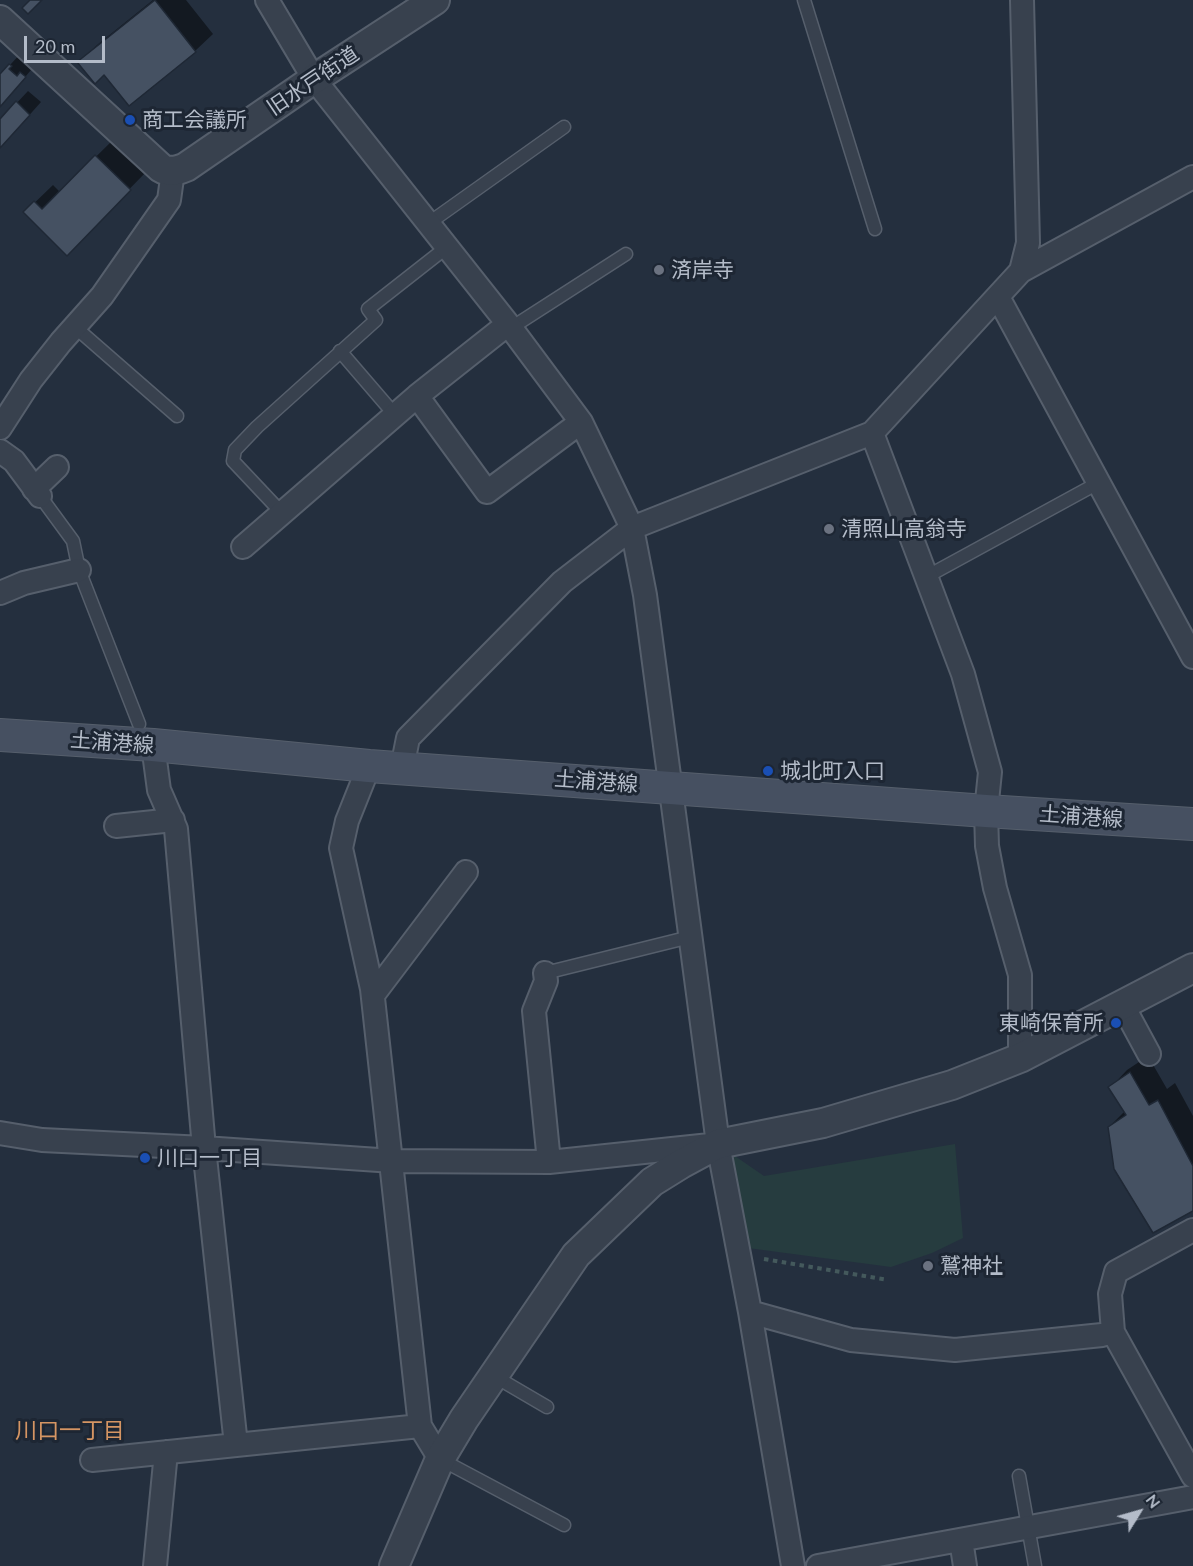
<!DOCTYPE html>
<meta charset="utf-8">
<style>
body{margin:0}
#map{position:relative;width:1193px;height:1566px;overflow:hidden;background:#242f3e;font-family:Lato,sans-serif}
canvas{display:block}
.north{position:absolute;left:1109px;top:1482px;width:60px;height:60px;-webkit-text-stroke:4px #1d2633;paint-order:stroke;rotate:53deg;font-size:16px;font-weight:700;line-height:24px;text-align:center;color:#b4bcc9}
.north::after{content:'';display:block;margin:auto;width:21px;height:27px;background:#b4bcc9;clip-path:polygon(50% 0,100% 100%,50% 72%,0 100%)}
.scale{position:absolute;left:24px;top:36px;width:81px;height:27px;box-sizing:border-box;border:3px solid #b4bcc9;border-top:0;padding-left:8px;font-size:18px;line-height:21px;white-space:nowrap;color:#b4bcc9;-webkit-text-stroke:4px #1d2633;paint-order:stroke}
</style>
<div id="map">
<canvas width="1193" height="1566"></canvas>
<div class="north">N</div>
<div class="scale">20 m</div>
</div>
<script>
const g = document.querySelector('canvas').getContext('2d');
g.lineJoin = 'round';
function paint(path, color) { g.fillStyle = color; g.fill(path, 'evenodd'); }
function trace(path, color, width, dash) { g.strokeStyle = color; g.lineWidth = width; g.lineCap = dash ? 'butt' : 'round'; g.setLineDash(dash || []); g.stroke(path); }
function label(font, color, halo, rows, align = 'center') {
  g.font = font + ' Lato,"Noto Sans JP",sans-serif'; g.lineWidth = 6; g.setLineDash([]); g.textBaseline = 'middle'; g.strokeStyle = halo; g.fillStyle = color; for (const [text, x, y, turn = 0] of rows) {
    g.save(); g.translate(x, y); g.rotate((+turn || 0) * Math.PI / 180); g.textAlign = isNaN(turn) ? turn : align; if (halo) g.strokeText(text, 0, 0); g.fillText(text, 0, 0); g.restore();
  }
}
const green = new Path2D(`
 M955 1144 963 1238 932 1253 891 1267 748 1248 732 1154 764 1176Z`);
const shadow = new Path2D(`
 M153 0H186L213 34 195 51 129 104 105 73 79 62 97 45Z
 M21 53 36 64 0 107V76Z
 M28 91 41 102 0 148V121Z
 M114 139 147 171 67 253 25 212 53 185 60 192Z
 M1148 1056 1167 1089 1175 1083 1193 1116V1209L1109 1127 1125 1111 1110 1088 1127 1070Z`);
const building = new Path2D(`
 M30 0H42L28 14 22 8Z
 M155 0 196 52 129 106 104 75 95 84 77 62Z
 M9 64 12 66 9 69 17 76 20 72 26 77 0 107V74Z
 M16 101 30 115 0 148V119Z
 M95 155 131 190 67 256 23 212 34 201 42 209Z
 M1130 1072 1149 1105 1158 1100 1193 1166V1211L1153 1233 1114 1169 1108 1127 1126 1115 1108 1087Z`);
const path = new Path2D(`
 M764 1259 888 1280`);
const service = new Path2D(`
 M804 0 875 229
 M429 223 564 127
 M75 327 177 416
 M511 328 626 254
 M340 351 395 415
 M40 496 73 541 79 570 139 724
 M282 513 233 461 235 450 257 427 376 320 368 309 447 247
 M926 577 1098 483
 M545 973 690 937
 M494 1376 547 1407
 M440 1459 564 1525
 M1019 1476 1035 1566`);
const minor = new Path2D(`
 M267 0 314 79 508 324 581 422 632 528 645 595 718 1144 750 1312 793 1566
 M1021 271 1028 243 1022 0
 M998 297 1193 657
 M417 396 487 492 581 422
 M0 428 31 380 61 342 102 296 169 200 173 171
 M0 451 14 461 40 496
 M34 489 57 467
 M243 547 417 396 508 324
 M0 593 24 583 79 570
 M153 745 159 790 176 829 204 1148 236 1445 420 1426
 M369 766 347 821 341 848 372 989 420 1426 440 1459
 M402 768 408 738 562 582 632 528 872 433
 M116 826 173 820
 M545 973 546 981 534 1011 549 1162
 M373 995 466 872
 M1122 1004 1149 1054
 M1020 1058V975L995 888 987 846 986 811 990 772 963 674 872 433 1021 271 1193 177
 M0 1133 42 1140 204 1148 393 1161 549 1162 710 1145
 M1193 1230 1116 1272 1110 1294 1113 1332 1193 1476
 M750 1312 851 1340 955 1350 1102 1335 1113 1332
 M92 1460 236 1445
 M961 1540 965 1566
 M155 1566 166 1452
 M818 1566 1193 1497`);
const tertiary = new Path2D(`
 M0 20 161 168C169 173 177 171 186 167L314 79 435 0
 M394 1566 440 1459 464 1419 576 1255 652 1182 681 1164 718 1144 823 1123 952 1085 1020 1058 1193 968`);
const secondary = new Path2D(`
 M0 735 153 745 369 766 986 811 1193 824`);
const markers = [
 [130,120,6,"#1a4fb4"],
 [659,270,6,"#6b7280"],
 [829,529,6,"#6b7280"],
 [768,771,6,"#1a4fb4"],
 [1116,1023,6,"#1a4fb4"],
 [145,1158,6,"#1a4fb4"],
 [928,1266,6,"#6b7280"]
];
const streetNames = [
 ["旧水戸街道",313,81,-34],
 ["土浦港線",112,743,4],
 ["土浦港線",596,782,4],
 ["土浦港線",1081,817,4]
];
const poiNames = [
 ["商工会議所",142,120],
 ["済岸寺",671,270],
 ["清照山高翁寺",841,529],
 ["城北町入口",780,771],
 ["東崎保育所",1104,1023,"right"],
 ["川口一丁目",157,1158],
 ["鷲神社",940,1266]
];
const neighbourhoodNames = [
 ["川口一丁目",70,1431]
];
paint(green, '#263c3f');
paint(shadow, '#0007');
paint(building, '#455162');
trace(building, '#1f2835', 1.5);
trace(service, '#565f6c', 15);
trace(minor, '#565f6c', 26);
trace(tertiary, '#565f6c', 32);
trace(secondary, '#565f6c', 34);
trace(path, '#44595c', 4, [4.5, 4.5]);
trace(service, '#38414e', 12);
trace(minor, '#38414e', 22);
trace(tertiary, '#38414e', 28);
trace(secondary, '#465061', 32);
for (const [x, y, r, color] of markers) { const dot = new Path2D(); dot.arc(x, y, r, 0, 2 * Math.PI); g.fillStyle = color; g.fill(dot); trace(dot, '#1d2633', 2); }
label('21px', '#b4bcc9', '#1d2633', streetNames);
label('21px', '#b4bcc9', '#1d2633', poiNames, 'left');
label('22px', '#d59563', '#1d2633', neighbourhoodNames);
</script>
